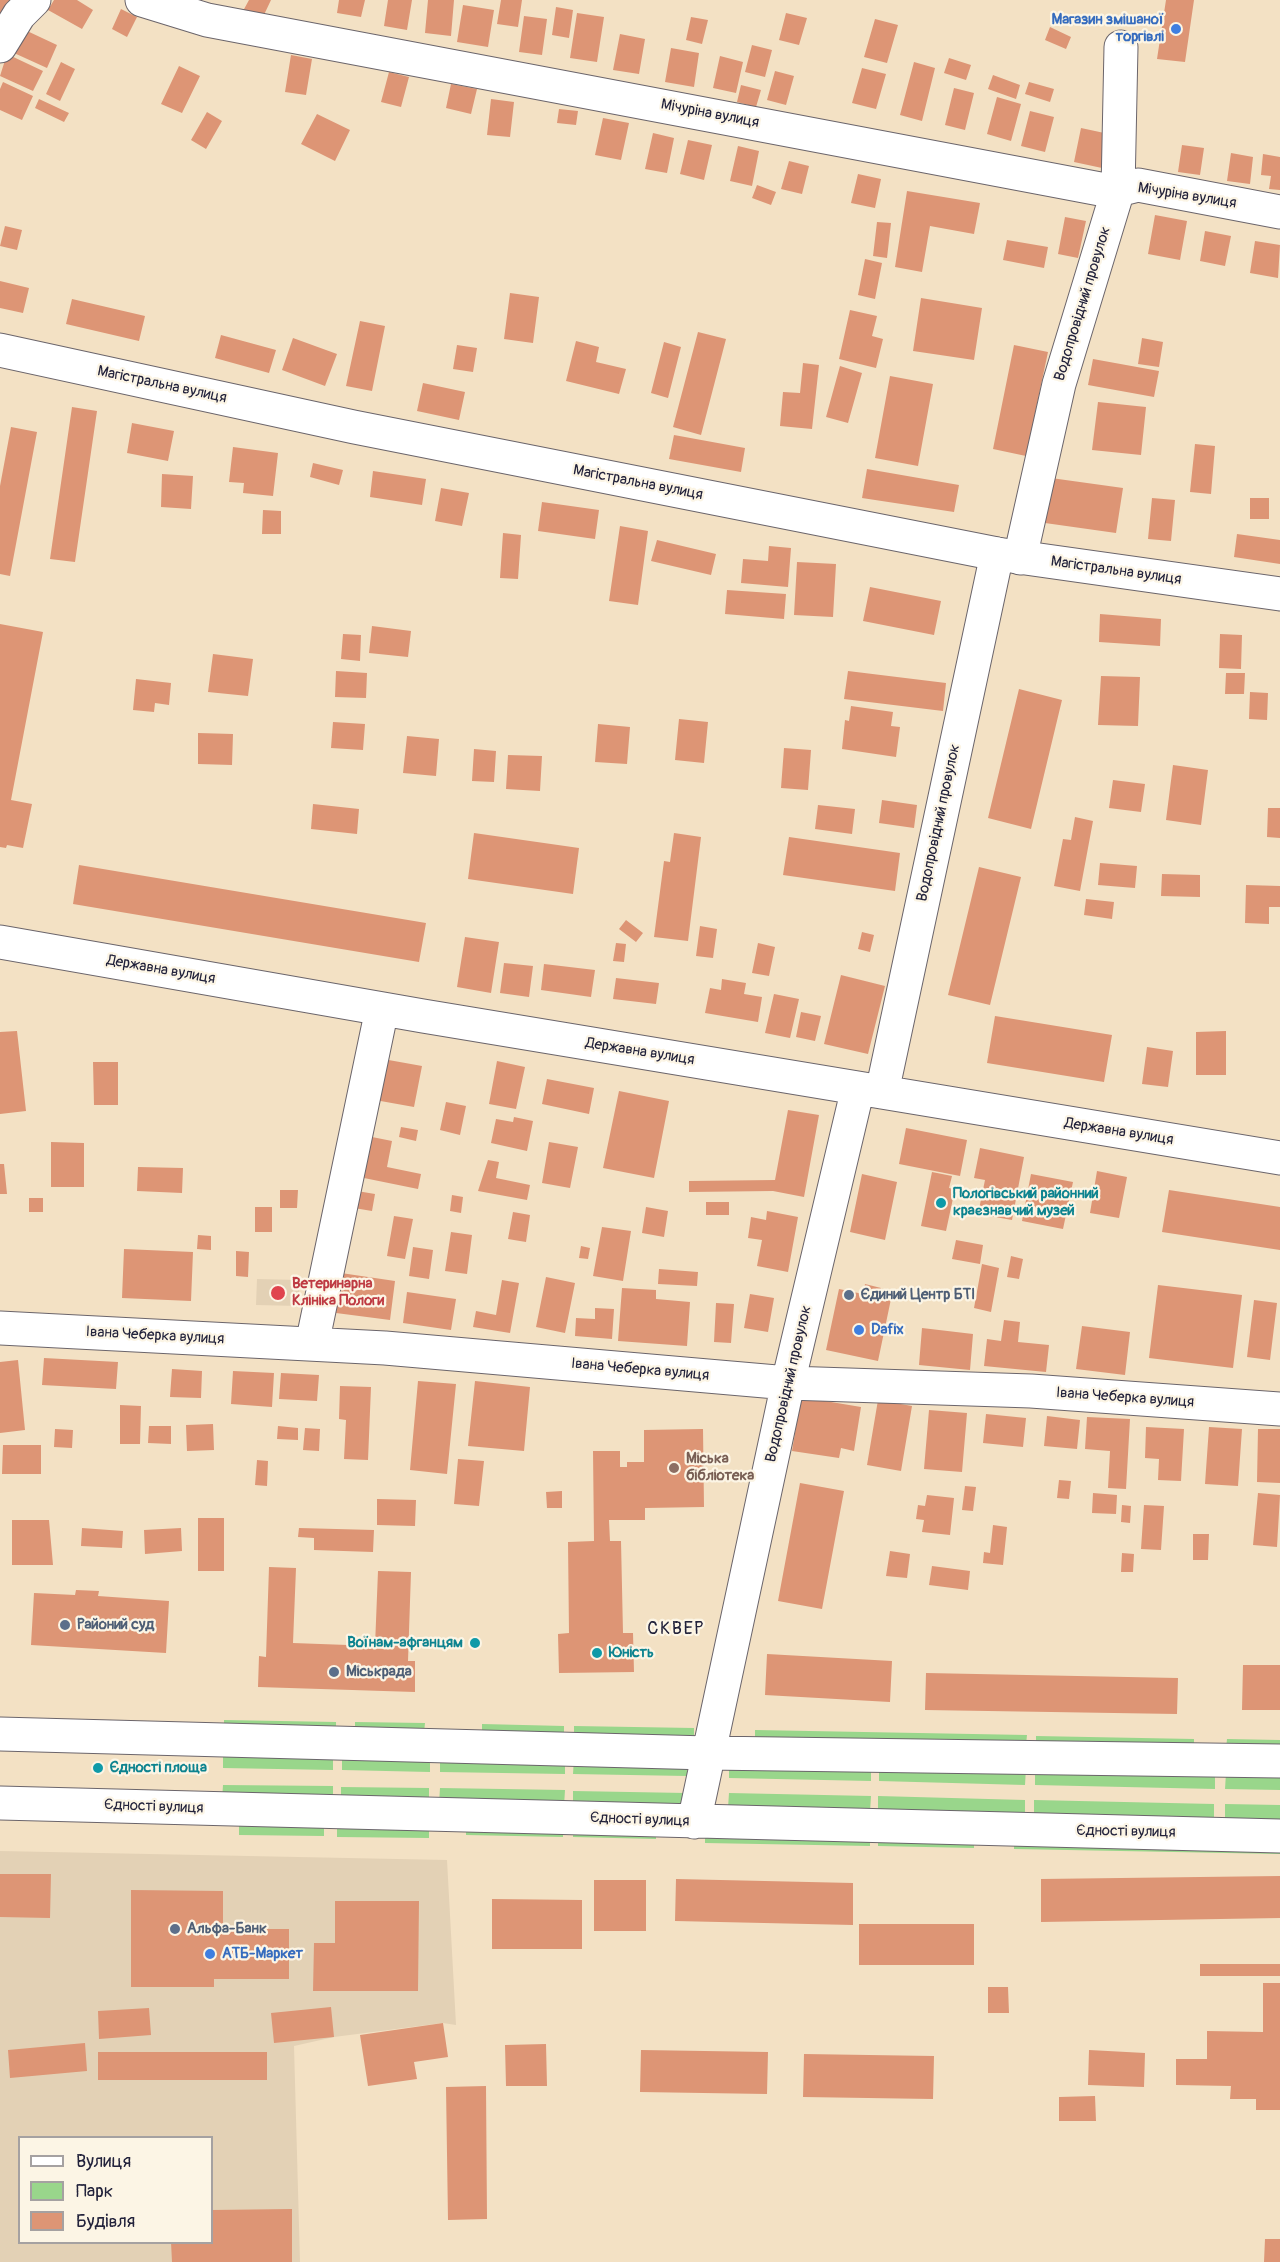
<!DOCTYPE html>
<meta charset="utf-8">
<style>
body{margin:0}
#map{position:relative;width:1280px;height:2262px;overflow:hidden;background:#f3e1c4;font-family:Pangolin,sans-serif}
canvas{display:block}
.legend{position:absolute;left:18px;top:2136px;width:195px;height:108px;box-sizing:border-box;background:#fcf5e5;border:2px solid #a5a1a1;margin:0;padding:8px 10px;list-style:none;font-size:18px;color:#22223b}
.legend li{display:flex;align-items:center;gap:12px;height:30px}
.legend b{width:30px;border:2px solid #a5a1a1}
</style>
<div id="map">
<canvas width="1280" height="2262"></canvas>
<ul class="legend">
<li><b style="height:8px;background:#fff"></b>Вулиця</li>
<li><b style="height:16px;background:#99d68b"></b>Парк</li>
<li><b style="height:16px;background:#dd9575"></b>Будівля</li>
</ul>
</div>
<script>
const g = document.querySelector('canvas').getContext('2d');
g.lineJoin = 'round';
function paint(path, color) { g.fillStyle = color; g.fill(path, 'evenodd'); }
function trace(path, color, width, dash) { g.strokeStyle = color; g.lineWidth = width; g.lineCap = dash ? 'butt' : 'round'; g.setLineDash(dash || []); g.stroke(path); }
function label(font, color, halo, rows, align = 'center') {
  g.font = font + ' Pangolin,sans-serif'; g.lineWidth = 4.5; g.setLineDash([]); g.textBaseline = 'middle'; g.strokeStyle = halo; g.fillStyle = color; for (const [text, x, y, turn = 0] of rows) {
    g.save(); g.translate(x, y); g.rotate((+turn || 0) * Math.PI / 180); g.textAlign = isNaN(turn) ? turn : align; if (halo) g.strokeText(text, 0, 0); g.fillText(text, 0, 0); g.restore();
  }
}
const built = new Path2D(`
 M257 1279 299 1280V1306L256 1305Z
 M0 1851 447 1860 456 2025 443 2023 334 2037 294 2046 300 2262H0ZM20 2138H212V2242H20Z`);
const green = new Path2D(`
 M224 1720 336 1722V1731L224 1730Z
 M355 1722 425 1723 424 1733 355 1732Z
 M482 1724 564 1726V1736L482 1734Z
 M574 1726 694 1728V1738L574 1736Z
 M755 1730 1027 1735 1026 1745 755 1740Z
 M1036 1736 1194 1739V1748L1036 1745Z
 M1227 1739 1280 1740V1750L1226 1749Z
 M223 1752 333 1754V1770L223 1768Z
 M342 1754 430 1756V1772L342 1770Z
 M440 1756 565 1758V1774L440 1772Z
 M574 1758 687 1760V1776L573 1774Z
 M729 1762 871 1765V1781L729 1778Z
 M879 1765 1026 1768 1025 1785 879 1781Z
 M1035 1768 1215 1772V1789L1035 1785Z
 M1226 1773 1280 1774V1790L1225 1789Z
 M223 1785 333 1786V1802L222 1800Z
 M341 1787 429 1788V1804L341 1802Z
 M440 1788 565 1790 564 1806 439 1804Z
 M573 1791 686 1793V1808L573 1806Z
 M729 1793 871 1796 870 1812 728 1808Z
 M878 1796 1025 1800V1815L878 1811Z
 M1034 1800 1214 1804V1819L1034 1815Z
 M1225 1804 1280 1805V1821L1225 1819Z
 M239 1826 324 1827V1836L239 1835Z
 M466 1826 563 1827V1837L466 1835Z
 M337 1827 429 1829V1838L337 1837Z
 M573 1828 656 1829V1839L573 1837Z
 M705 1834 870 1837V1846L705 1843Z
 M878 1837 974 1839V1848L878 1846Z
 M1014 1840 1280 1844V1854L1014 1849Z`);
const building = new Path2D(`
 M0 0H12L0 17Z
 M54 0H77L93 10 82 29 48 10Z
 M249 0H271L262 19 243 11Z
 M339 0H365L361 17 337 13Z
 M388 0H412L407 30 384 26Z
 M428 0H454L451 36 425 33Z
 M501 0H522L518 27 497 24Z
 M1166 0H1194L1185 62 1157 59Z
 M463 5 494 10 488 47 457 42Z
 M556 7 573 10 569 38 552 35Z
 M121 9 137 17 127 37 112 29Z
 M577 13 604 17 597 62 570 58Z
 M786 13 807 18 799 45 779 40Z
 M524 16 547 19 542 55 519 52Z
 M691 17 708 20 702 44 686 40Z
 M875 19 898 25 887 63 864 57Z
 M1050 27 1071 37 1066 49 1045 40Z
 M25 30 57 45 47 68 14 53Z
 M620 34 645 39 639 74 613 70Z
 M752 45 772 50 765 77 745 72Z
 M671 48 699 53 694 87 665 82Z
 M7 54 43 71 33 91 0 76Z
 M291 55 312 59 306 95 285 92Z
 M720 56 743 62 736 93 713 88Z
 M949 58 971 65 966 80 944 73Z
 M61 62 75 69 60 101 46 94Z
 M914 62 935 68 922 121 900 115Z
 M179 66 200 76 182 113 161 104Z
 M862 68 886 74 876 109 852 103Z
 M775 71 794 76 786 105 767 100Z
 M389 72 409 77 401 107 381 102Z
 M993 75 1020 85 1016 99 988 89Z
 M3 82 33 96 22 120 0 110V89Z
 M1029 82 1054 89 1050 102 1025 94Z
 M451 84 477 89 471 114 446 108Z
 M741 85 761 90 756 107 737 102Z
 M954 88 974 93 965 130 945 125Z
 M997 97 1021 104 1011 141 987 134Z
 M39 99 69 113 64 122 35 108Z
 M491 99 514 102 510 137 487 135Z
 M559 109 578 111 576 125 557 123Z
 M1030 111 1054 117 1045 152 1021 146Z
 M207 112 222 121 206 149 191 140Z
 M317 114 350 130 335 161 301 144Z
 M603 118 629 123 621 160 595 155Z
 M1081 128 1109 134 1102 168 1074 162Z
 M653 133 674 138 667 173 645 169Z
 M688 140 712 145 704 180 680 174Z
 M1182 145 1204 148 1200 175 1178 172Z
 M738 146 759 151 752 186 730 181Z
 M1231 153 1253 157 1250 184 1227 181Z
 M1263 154 1280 157V190L1269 189 1271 176 1261 175Z
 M789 161 809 166 802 194 781 189Z
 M858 174 881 179 875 208 851 203Z
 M757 185 776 192 771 205 752 198Z
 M907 191 980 203 974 234 930 226 922 272 895 267Z
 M1155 215 1187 221 1180 260 1148 254Z
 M1065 217 1086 221 1078 258 1058 254Z
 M877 222 891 223 887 258 873 256Z
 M5 226 22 230 17 250 0 246Z
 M1205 231 1231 236 1225 266 1200 261Z
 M1007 240 1048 247 1044 268 1003 260Z
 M1255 241 1280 245 1278 278 1250 273Z
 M865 259 882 263 875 299 858 295Z
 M0 281 29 288 23 313 0 308Z
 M510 293 539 297 533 343 504 339Z
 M921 298 982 308 974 360 913 351Z
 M72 299 145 316 139 341 66 324Z
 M850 310 877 316 872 336 883 339 876 368 839 359Z
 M360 321 385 326 372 391 346 386Z
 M698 332 726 339 701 435 673 427Z
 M221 335 276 350 269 373 215 358Z
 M293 338 337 354 325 386 282 370Z
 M1142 338 1163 342 1159 367 1138 364Z
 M576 341 599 347 596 362 626 369 619 394 566 381Z
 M664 342 681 347 668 398 651 393Z
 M457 345 477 348 473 372 453 369Z
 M1014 345 1048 352 1026 456 993 449Z
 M1093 359 1159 371 1154 397 1088 385Z
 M803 363 819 365 812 429 780 426 783 392 800 393Z
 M840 366 862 373 848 423 826 417Z
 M890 376 933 384 918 466 875 458Z
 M423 383 465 392 459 420 417 411Z
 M1098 402 1146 407 1141 455 1092 450Z
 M72 407 97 411 75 562 50 559Z
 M132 423 174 431 168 461 127 453Z
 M11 427 37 432 10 576 0 574V486Z
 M674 435 745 448 741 472 669 459Z
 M1195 444 1215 446 1211 494 1190 492Z
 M233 447 278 453 273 496 243 493 244 483 229 482Z
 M313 463 343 470 339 485 310 477Z
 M867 469 959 485 954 512 862 498Z
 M373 471 426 479 422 505 370 497Z
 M162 474 193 476 191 509 161 507Z
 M1051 478 1123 488 1116 533 1045 523Z
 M441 488 469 493 462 526 435 521Z
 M1152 498 1175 500 1171 541 1148 539Z
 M1250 498H1269V519H1250Z
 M542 502 599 510 595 539 538 531Z
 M263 510 281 511V534H262Z
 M620 526 648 531 638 605 609 601Z
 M503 533 521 535 518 579 500 578Z
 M1237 534 1280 540V564L1234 557Z
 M657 540 716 554 711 575 651 561Z
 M769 546 791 548 788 587 741 583 743 559 768 561Z
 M797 562 836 564 833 617 794 615Z
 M870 587 941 601 934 635 863 621Z
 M727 590 786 594 784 619 725 614Z
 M1100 614 1161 619 1160 646 1099 642Z
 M0 624 43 632 11 800 32 804 23 848 7 845 6 848 0 847Z
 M372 626 411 631 408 657 369 653Z
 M343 634 361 635 360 661 341 659Z
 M1220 634 1242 635 1241 669 1219 668Z
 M213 654 253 659 248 696 208 692Z
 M336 671 367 673 366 698 335 697Z
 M848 671 946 683 943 711 844 699Z
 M1226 673H1245L1244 694H1225Z
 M1101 676 1140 677 1138 726 1098 725Z
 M136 679 171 683 169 705 155 703 154 712 133 710Z
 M1019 689 1062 700 1031 829 988 818Z
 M1250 692 1268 693 1267 720 1249 719Z
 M851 706 893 712 891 726 900 727 896 757 842 749 845 720 849 721Z
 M679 719 708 722 704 763 675 760Z
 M333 722 365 724 363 750 331 748Z
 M598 724 630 727 627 764 595 762Z
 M198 733 233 734 232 765 198 764Z
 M407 736 439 739 436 776 403 773Z
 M784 748 811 750 808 790 781 788Z
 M474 749 496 751 494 782 472 781Z
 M508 755 542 756 540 791 506 789Z
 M1173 765 1208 770 1201 825 1166 820Z
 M1113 780 1145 784 1141 812 1109 808Z
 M882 800 917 805 914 828 879 823Z
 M313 804 359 809 357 834 311 829Z
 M818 805 855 809 852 834 815 829Z
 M1268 808H1280V838L1267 837Z
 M1075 817 1093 821 1080 891 1054 886 1063 839 1071 840Z
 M474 833 579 848 573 894 468 879Z
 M674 833 701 837 688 941 654 937 664 861 670 862Z
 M789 837 900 853 895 891 783 875Z
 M1100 863 1137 866 1135 888 1098 885Z
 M79 865 426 923 419 962 73 904Z
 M979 867 1021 877 990 1005 948 995Z
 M1162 874 1200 875V897L1161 896Z
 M1246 885 1280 886V907H1269V924L1245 923Z
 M1086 899 1114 902 1112 919 1084 915Z
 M626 920 643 933 636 942 619 929Z
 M700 926 717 929 713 958 696 956Z
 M862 932 874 935 870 952 858 949Z
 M465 937 499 942 491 993 457 987Z
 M616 943 626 944 624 962 613 961Z
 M758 943 775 947 769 976 752 973Z
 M504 963 533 966 529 997 500 993Z
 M544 964 595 970 591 997 541 990Z
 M841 975 885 986 868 1054 824 1044Z
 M616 978 659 983 656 1004 613 999Z
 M722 979 746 983 744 994 762 997 758 1022 705 1013 710 988 721 990Z
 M774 994 799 999 790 1038 765 1033Z
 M801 1012 821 1016 815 1041 796 1037Z
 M995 1016 1112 1035 1104 1082 987 1063Z
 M17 1031 26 1111 0 1114V1032Z
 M1226 1031V1075H1196V1032Z
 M1147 1047 1173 1051 1168 1087 1142 1084Z
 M383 1059 422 1066 414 1107 375 1100Z
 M497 1061 525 1067 516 1109 489 1104Z
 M93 1062H118V1105H94Z
 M547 1079 594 1088 589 1114 542 1104Z
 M619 1091 669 1101 654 1178 603 1168Z
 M446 1102 466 1106 460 1135 440 1130Z
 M788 1110 819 1115 804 1197 773 1191 689 1192V1181L775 1180Z
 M514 1117 533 1121 527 1151 491 1143 496 1119 513 1122Z
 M401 1127 418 1130 416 1141 399 1137Z
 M906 1128 967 1140 960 1176 899 1164Z
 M372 1137 392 1141 387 1167 421 1174 418 1189 364 1178Z
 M51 1142 84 1143V1187H51Z
 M549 1142 578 1147 570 1188 542 1183Z
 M980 1148 1024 1157 1012 1220 978 1214 985 1180 974 1178Z
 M488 1160 499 1162 496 1178 530 1185 527 1200 478 1191Z
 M0 1164H4L7 1194H0Z
 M138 1167 183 1168 182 1193 137 1191Z
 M1097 1171 1127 1177 1119 1218 1090 1213Z
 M932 1172 952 1176 949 1188 955 1189 946 1231 921 1226Z
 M862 1174 897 1182 885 1240 850 1232Z
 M1031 1174 1073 1182 1063 1229 1022 1221Z
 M280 1190H298L297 1208H280Z
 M1169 1190 1280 1207V1250L1162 1232Z
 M357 1191 375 1194 372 1211 354 1208Z
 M452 1195 463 1197 461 1213 450 1211Z
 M29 1198H43V1212H29Z
 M706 1202H729V1215H706Z
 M255 1207H272V1232H255Z
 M646 1207 668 1211 664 1237 642 1233Z
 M767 1211 798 1217 788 1272 757 1266 762 1240 748 1238 751 1217 766 1220Z
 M513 1212 530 1215 526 1242 508 1239Z
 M394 1216 413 1219 405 1259 387 1256Z
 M602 1227 631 1231 623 1281 593 1276Z
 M451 1232 472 1235 467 1274 445 1271Z
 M198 1235 211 1236V1250L197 1249Z
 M956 1240 983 1245 980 1264 952 1259Z
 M581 1246 590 1248 588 1259 579 1258Z
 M413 1247 433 1250 429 1279 409 1276Z
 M124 1249 193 1252 191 1301 122 1298Z
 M236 1251 249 1252 248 1277 236 1276Z
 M1011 1256 1023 1259 1019 1279 1007 1277Z
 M982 1264 999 1268 991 1312 974 1308Z
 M659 1269 698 1272 697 1286 658 1284Z
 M341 1273 395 1281 390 1320 336 1313Z
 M546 1277 575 1283 565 1333 536 1327Z
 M502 1280 519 1283 510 1333 473 1327 476 1311 496 1315Z
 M865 1284 881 1288 880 1297 891 1299 878 1361 826 1350 839 1289 863 1294Z
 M1158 1285 1242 1295 1233 1368 1149 1358Z
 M622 1288 656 1290V1299L690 1302 687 1346 618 1341Z
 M407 1292 456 1299 451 1330 403 1323Z
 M750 1294 774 1298 768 1332 744 1328Z
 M1254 1300 1277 1303 1270 1360 1247 1357Z
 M716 1303 734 1304 731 1343 714 1342Z
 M595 1308 614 1309 612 1339 575 1336 576 1318 595 1319Z
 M1004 1320 1020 1322 1018 1342 1049 1345 1046 1372 984 1366 987 1339 1001 1341Z
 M1082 1326 1130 1332 1125 1375 1076 1369Z
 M922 1328 973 1334 970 1370 919 1365Z
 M44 1358 118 1362 116 1389 42 1385Z
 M18 1360 25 1430 0 1433V1362Z
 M172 1369 202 1371 201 1398 170 1397Z
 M233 1371 274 1373 272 1407 231 1404Z
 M281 1373 319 1375 317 1401 279 1399Z
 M418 1381 456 1384 447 1474 410 1470Z
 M475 1381 530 1387 524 1451 468 1446Z
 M340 1386 371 1387 368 1460 344 1459 346 1420 339 1419Z
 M801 1397 861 1407 854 1451 841 1448 839 1458 792 1451Z
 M878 1400 912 1406 901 1471 867 1465Z
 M120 1405 141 1406 140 1444H120Z
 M929 1410 967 1413 962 1472 924 1469Z
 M986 1414 1026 1418 1023 1447 983 1443Z
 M1047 1416 1080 1420 1077 1449 1044 1446Z
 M1087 1417 1130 1419 1126 1489 1108 1488 1110 1451 1085 1449Z
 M213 1424 214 1450 187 1451 186 1425Z
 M149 1426H171V1444L148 1443Z
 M278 1426 298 1428V1440L277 1439Z
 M1146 1427 1184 1429 1181 1481 1158 1480 1159 1459 1145 1458Z
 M1209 1427 1242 1429 1238 1486 1205 1484Z
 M305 1428 320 1429 319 1451 303 1450Z
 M55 1429 73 1430 72 1448 54 1447Z
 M703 1429 704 1507 645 1508V1520H609L610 1541H621L623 1633H633L634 1672 559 1673 558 1634 569 1633 568 1542 594 1541 593 1451H620V1467H627V1462H644V1430Z
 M1258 1429H1280V1483L1257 1482Z
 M3 1445H41V1474H2Z
 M458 1459 484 1461 479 1506 454 1504Z
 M257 1460 268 1461 267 1486 255 1485Z
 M1059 1480 1071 1481 1069 1499 1057 1498Z
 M800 1483 844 1491 822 1609 778 1601Z
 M965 1486 976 1487 973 1511 962 1510Z
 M562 1491V1508H547L546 1492Z
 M1093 1493 1117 1495 1116 1514 1092 1513Z
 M1258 1493 1280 1495 1277 1547 1253 1545Z
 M927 1495 954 1498 950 1535 922 1532 924 1520 916 1519 918 1505 925 1506Z
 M377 1499 416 1500 415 1526 377 1525Z
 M1122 1505 1131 1506 1130 1523 1121 1522Z
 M1144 1505 1164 1506 1161 1550 1141 1549Z
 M198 1518H224V1571H198Z
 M12 1520H49L53 1565H12Z
 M993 1525 1007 1527 1003 1565 983 1563 984 1552 990 1553Z
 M82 1528 123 1531 122 1548 81 1546Z
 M181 1528 182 1551 145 1554 144 1530Z
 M299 1528 374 1530 373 1552 314 1550V1538L298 1537Z
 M1193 1534H1209L1208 1560H1193Z
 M890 1551 910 1554 907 1578 886 1576Z
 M1122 1553 1134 1554 1133 1572H1121Z
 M932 1566 970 1571 968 1590 929 1585Z
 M269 1567 296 1568 293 1643 375 1646 378 1571 411 1572 408 1661H415V1692L258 1687 259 1656 266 1657Z
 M76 1590 99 1591 98 1596 169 1601 166 1653 31 1645 34 1593 75 1595Z
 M767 1654 892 1661 890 1702 765 1695Z
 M1243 1665H1280V1710H1242Z
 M926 1673 1178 1678 1177 1714 925 1710Z
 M0 1874H51L50 1918 0 1917Z
 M1280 1876V1918L1041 1922V1879Z
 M676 1879 853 1883V1925L675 1921Z
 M594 1880H646V1931H594Z
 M131 1890 223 1891V1929H289V1979H214V1987H131Z
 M492 1899 582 1900V1949H492Z
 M335 1901H419L418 1991H313L314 1943H335Z
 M859 1924H974V1965H859Z
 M1200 1964H1280V1976H1200Z
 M1263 1983H1280V2110H1256V2099H1230L1231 2086 1176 2085V2059H1207V2031L1263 2032Z
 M988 1987H1008L1009 2013H988Z
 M331 2007 334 2037 274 2043 271 2013Z
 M149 2008 151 2035 99 2039 98 2011Z
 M443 2023 448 2057 414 2062 417 2079 368 2086 360 2035Z
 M85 2043 87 2071 10 2078 8 2050Z
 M546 2044 547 2086H506L505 2045Z
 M641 2050 768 2052 767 2094 640 2092Z
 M1089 2050 1145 2053 1144 2087 1088 2085Z
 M98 2052H267V2080H98Z
 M804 2054 934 2056 933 2099 803 2097Z
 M486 2086 487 2219 448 2220 446 2087Z
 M1095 2096 1096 2121H1059V2097Z
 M292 2209V2262H172L171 2242H212V2210Z
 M1265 2239H1280V2262H1264Z`);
const minor = new Path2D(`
 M142 0 207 20 1100 189 1118 190 1138 185 1280 212
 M0 46 19 15 34 0
 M1020 558 1059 384 1118 190 1121 47
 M0 942 423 1016 1280 1158
 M882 1092 997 554
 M0 1328 385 1348 788 1383 1031 1391 1280 1409
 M312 1344 382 1009
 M0 1734 708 1753 1280 1761
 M0 1803 1280 1836
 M694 1822 788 1383 858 1088`);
const major = new Path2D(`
 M0 350 354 427 997 554 1280 594`);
const markers = [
 [1176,29,6,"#3f7fe0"],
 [941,1203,6,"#0f9aa8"],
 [278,1293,8,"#e0444e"],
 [849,1295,6,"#5c6f8a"],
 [859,1330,6,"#3f7fe0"],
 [674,1468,6,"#8d6e63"],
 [65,1625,6,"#5c6f8a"],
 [475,1643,6,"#0f9aa8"],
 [597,1653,6,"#0f9aa8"],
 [334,1672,6,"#5c6f8a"],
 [98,1768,6,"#0f9aa8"],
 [175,1929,6,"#5c6f8a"],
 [210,1954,6,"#3f7fe0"]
];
const shopNames = [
 ["Магазин змішаної",1164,20,"right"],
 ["торгівлі",1164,37,"right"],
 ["Dafix",871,1330],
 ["АТБ-Маркет",222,1954]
];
const streetNames = [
 ["Мічуріна вулиця",710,114,11],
 ["Мічуріна вулиця",1187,196,9],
 ["Водопровідний провулок",1083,304,-73],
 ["Магістральна вулиця",162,385,12],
 ["Магістральна вулиця",638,483,11],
 ["Магістральна вулиця",1116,571,8],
 ["Водопровідний провулок",939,823,-78],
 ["Державна вулиця",161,970,10],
 ["Державна вулиця",640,1052,9],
 ["Державна вулиця",1119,1132,9],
 ["Івана Чеберка вулиця",155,1336,3],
 ["Івана Чеберка вулиця",640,1370,5],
 ["Водопровідний провулок",789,1384,-77],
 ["Івана Чеберка вулиця",1125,1398,4],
 ["Єдності вулиця",154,1807,2],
 ["Єдності вулиця",640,1820,2],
 ["Єдності вулиця",1126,1832,1]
];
const cultureNames = [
 ["Пологівський районний",953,1194],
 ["краєзнавчий музей",953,1211],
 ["Воїнам-афганцям",463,1643,"right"],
 ["Юність",609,1653],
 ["Єдності площа",110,1768]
];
const healthNames = [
 ["Ветеринарна",292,1284],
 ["Клініка Пологи",292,1301]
];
const serviceNames = [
 ["Єдиний Центр БТІ",861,1295],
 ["Районий суд",77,1625],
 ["Міськрада",346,1672],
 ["Альфа-Банк",187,1929]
];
const educationNames = [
 ["Міська",686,1459],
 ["бібліотека",686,1476]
];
const quarterNames = [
 ["СКВЕР",676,1629]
];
paint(built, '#e3d1b5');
paint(green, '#99d68b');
paint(building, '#dd9575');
trace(minor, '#6b656b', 35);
trace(major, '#6b656b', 35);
trace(minor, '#fff', 33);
trace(major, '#fff', 33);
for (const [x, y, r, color] of markers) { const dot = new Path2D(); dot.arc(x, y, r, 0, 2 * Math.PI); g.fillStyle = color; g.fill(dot); trace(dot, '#fcf5e5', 2); }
label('bold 15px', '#366cbe', '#fcf5e5', shopNames, 'left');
label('15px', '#22223b', '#fcf5e5', streetNames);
label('bold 15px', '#0d838f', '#fcf5e5', cultureNames, 'left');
label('bold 15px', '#be3a42', '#fcf5e5', healthNames, 'left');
label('bold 15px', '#4e5e75', '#fcf5e5', serviceNames, 'left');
label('bold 15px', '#785e54', '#fcf5e5', educationNames, 'left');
g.letterSpacing = '1.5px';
label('18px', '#22223b', '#fcf5e5', quarterNames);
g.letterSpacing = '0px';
</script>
